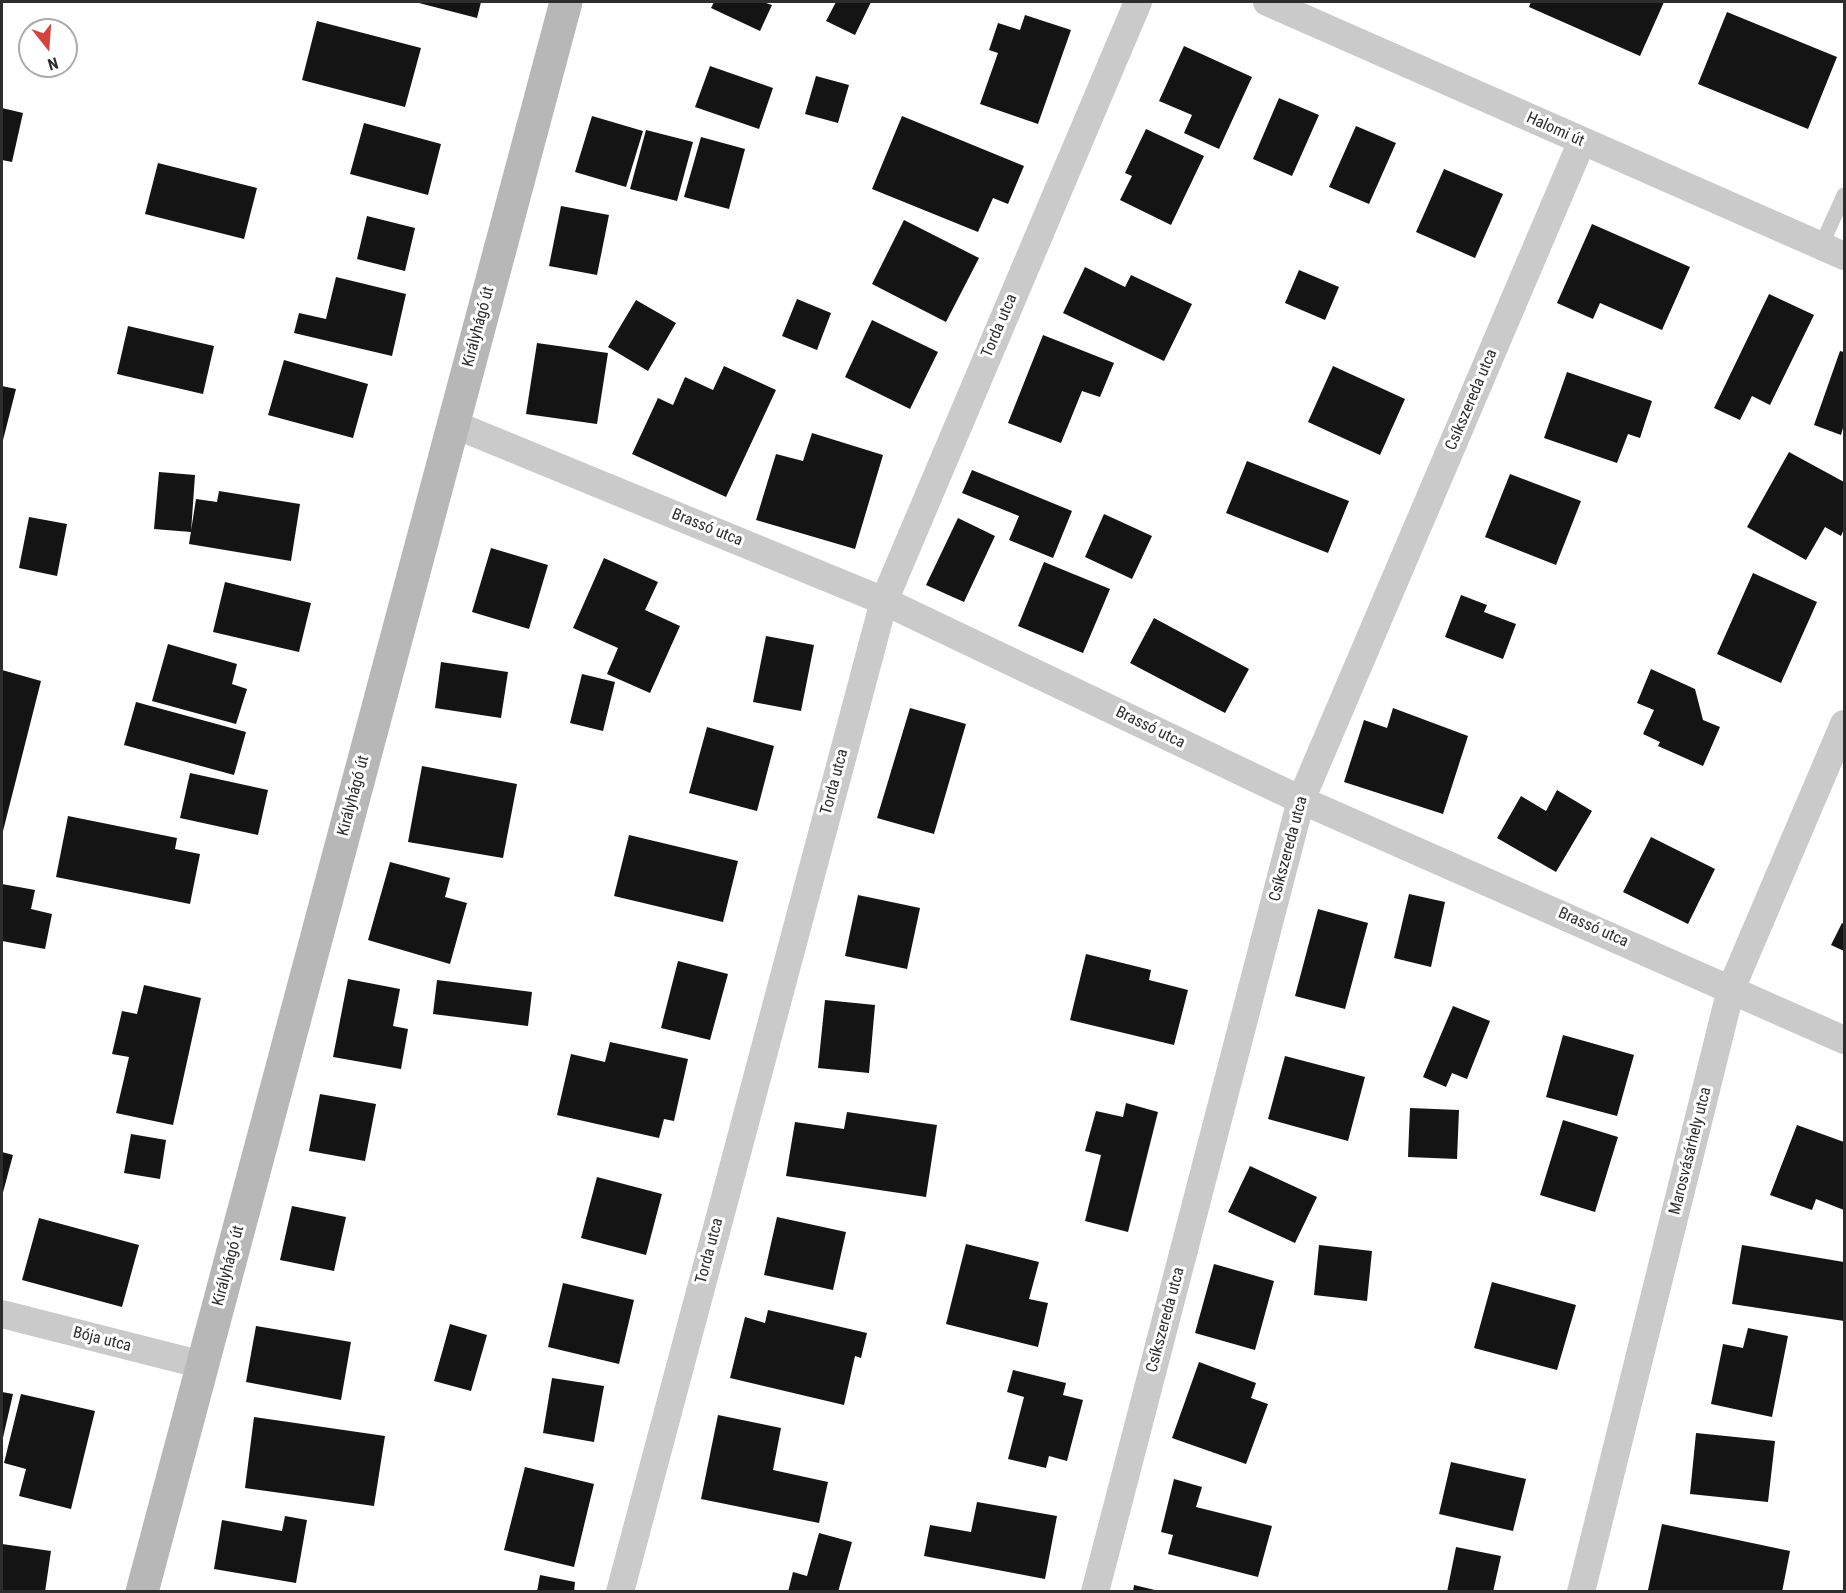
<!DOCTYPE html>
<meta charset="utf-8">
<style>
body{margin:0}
#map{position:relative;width:1846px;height:1593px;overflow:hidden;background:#fff;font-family:"Roboto Condensed",sans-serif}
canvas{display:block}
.frame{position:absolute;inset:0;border:3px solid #2d2d2d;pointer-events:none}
.north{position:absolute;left:18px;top:18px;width:60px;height:60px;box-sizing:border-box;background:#fff;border:2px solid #ababab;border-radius:50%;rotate:163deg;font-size:16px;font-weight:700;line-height:24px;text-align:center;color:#2d2d2d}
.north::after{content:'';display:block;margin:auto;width:21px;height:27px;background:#d5433f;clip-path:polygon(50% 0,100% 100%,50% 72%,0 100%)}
</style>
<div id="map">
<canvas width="1846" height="1593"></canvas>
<div class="frame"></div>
<div class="north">N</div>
</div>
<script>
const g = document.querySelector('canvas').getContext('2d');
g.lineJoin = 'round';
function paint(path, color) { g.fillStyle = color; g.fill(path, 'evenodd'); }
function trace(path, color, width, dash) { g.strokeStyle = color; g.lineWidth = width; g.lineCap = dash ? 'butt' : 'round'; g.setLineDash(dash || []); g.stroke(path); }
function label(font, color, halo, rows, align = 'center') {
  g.font = font + ' "Roboto Condensed",sans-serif'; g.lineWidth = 6; g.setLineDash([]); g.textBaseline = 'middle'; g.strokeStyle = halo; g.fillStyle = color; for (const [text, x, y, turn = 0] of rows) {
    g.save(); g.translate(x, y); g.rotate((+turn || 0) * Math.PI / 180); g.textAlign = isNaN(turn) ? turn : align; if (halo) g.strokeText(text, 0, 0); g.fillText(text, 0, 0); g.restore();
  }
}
const building = new Path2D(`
 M415 2H481L477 18Z
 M714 2H763L772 5 760 31 711 8Z
 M836 2H871L855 35 826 21Z
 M1531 2H1664L1640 56 1529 7Z
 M1727 12 1837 57 1808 129 1698 84Z
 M1025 15 1071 30 1038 124 980 104 998 53 989 50 998 23 1020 30Z
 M317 21 421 48 405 107 302 80Z
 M1184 46 1252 77 1219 149 1184 133 1192 115 1159 101Z
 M710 66 773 88 759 129 695 107Z
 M816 76 849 85 838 123 805 114Z
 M1279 98 1319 115 1292 176 1253 159Z
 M2 108 23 113 12 162 2 160Z
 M592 116 643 131 626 187 575 172Z
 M902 116 1024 166 1008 204 993 198 978 232 872 189Z
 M364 123 441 144 428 195 350 174Z
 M1356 126 1396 143 1369 204 1329 187Z
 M1146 129 1204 156 1171 225 1120 200 1132 176 1125 173Z
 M646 130 693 142 677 201 630 189Z
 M701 137 745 149 729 209 684 197Z
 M158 163 257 188 244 239 145 214Z
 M1444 169 1503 194 1475 258 1416 232Z
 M561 206 609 215 597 275 549 266Z
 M367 216 415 228 405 271 357 259Z
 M904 220 979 258 946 322 872 284Z
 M1592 224 1690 267 1662 330 1600 303 1593 319 1557 303Z
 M1085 267 1125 287 1131 275 1192 304 1164 361 1063 313Z
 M1299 270 1339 287 1325 320 1285 303Z
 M336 277 406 294 392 356 294 333 299 313 326 319Z
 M1769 294 1814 315 1770 405 1752 396 1740 420 1714 408Z
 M797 299 831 313 817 350 782 336Z
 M636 300 676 323 648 371 608 347Z
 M872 320 938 352 910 409 845 377Z
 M128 326 214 346 203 394 117 374Z
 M1043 335 1114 363 1100 397 1082 391 1061 443 1008 423Z
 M537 343 608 353 597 424 526 414Z
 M1840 351 1844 352V424L1841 435 1814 425Z
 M284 360 368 384 353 438 268 415Z
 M724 366 776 390 726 497 632 454 658 398 673 405 685 377 713 390Z
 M1333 366 1405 399 1380 455 1308 422Z
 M1567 372 1652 401 1640 438 1628 434 1617 463 1544 438Z
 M2 386 16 389 2 444Z
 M812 433 883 455 855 549 756 520 776 454 803 461Z
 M1789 452 1844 482V529L1841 536 1825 527 1806 560 1747 527Z
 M1247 461 1349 501 1328 553 1226 513Z
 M972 470 1072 511 1053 558 1009 540 1019 516 962 493Z
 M159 472 195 475 191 532 154 529Z
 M1510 474 1581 501 1556 565 1485 537Z
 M219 491 300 504 291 561 189 544 196 499 217 502Z
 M1104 514 1152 536 1132 579 1085 557Z
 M29 517 67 524 57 576 19 568Z
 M958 518 995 536 964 602 926 585Z
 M491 548 548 565 529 629 472 612Z
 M604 558 658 582 645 610 680 626 650 693 607 674 618 648 573 628Z
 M1044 562 1110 589 1083 653 1018 626Z
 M1753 573 1817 602 1781 683 1717 654Z
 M225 582 311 603 299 652 213 632Z
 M1461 595 1487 605 1484 612 1516 624 1503 659 1445 637Z
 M1154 618 1249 669 1225 713 1130 663Z
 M766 636 814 645 801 711 753 702Z
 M168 644 237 664 232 684 247 689 236 724 152 701Z
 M441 662 508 672 501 718 435 708Z
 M1651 669 1695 689 1703 720 1720 727 1703 766 1658 746 1660 742 1643 734 1654 710 1637 703Z
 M2 670 41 681 2 835Z
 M582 674 615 682 603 731 570 723Z
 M136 702 246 732 234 775 124 745Z
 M910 708 966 724 934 834 877 818Z
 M1393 708 1468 736 1443 814 1344 782 1364 720 1387 728Z
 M707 727 774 746 757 811 689 793Z
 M422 766 517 784 503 858 408 842Z
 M190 773 268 790 258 835 180 818Z
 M1557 790 1592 811 1556 872 1497 838 1521 796 1546 811Z
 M68 816 177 838 175 849 200 854 190 904 56 877Z
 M629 835 738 861 723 922 614 896Z
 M1651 837 1715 869 1688 924 1623 892Z
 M390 862 450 878 445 897 467 903 450 964 368 940Z
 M2 884 35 890 31 909 52 914 45 949 2 941Z
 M1409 894 1445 902 1431 967 1394 958Z
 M858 895 920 908 907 969 845 956Z
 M1318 909 1368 923 1345 1009 1295 996Z
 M1842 923 1844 924V951L1831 945Z
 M1086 954 1151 970 1149 980 1188 990 1174 1045 1070 1020Z
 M678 961 728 974 710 1040 661 1028Z
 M348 979 400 989 393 1026 408 1029 401 1069 333 1057Z
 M437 980 532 992 528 1026 433 1014Z
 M144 985 201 998 173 1125 116 1113 129 1057 112 1054 122 1011 137 1014Z
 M825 1000 875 1005 869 1073 818 1068Z
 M1453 1006 1490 1021 1467 1079 1452 1073 1446 1087 1423 1077Z
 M1563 1035 1634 1055 1617 1116 1546 1097Z
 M610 1042 688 1059 674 1121 664 1119 659 1138 557 1115 571 1054 605 1062Z
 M1285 1056 1365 1077 1348 1141 1268 1119Z
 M320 1094 376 1104 365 1161 309 1151Z
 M1126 1103 1158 1112 1128 1232 1085 1221 1101 1155 1085 1151 1096 1111 1123 1117Z
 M1410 1108 1459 1110 1457 1159 1408 1157Z
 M847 1112 937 1125 926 1197 786 1176 795 1122 844 1129Z
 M1563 1120 1618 1137 1595 1212 1540 1195Z
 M1797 1125 1844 1142V1210L1816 1199 1812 1210 1770 1195Z
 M131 1134 166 1140 160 1179 124 1173Z
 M2 1152 13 1155 2 1196Z
 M1250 1166 1317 1197 1295 1243 1228 1212Z
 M597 1177 662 1194 646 1255 581 1238Z
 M292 1206 346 1217 334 1271 280 1260Z
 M777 1217 846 1232 833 1290 764 1275Z
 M39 1218 139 1245 122 1307 22 1280Z
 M966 1244 1039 1262 1029 1299 1048 1303 1038 1347 946 1324Z
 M1319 1245 1372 1251 1367 1301 1314 1295Z
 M1742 1245 1844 1262V1321L1732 1304Z
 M1214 1264 1274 1281 1255 1350 1195 1333Z
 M1492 1282 1576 1305 1557 1370 1474 1348Z
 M563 1283 634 1300 619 1364 548 1347Z
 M768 1310 867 1333 861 1358 855 1356 844 1405 730 1378 745 1317 765 1323Z
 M450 1324 487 1335 471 1391 434 1381Z
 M256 1326 351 1342 341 1400 246 1382Z
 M1748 1328 1788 1336 1772 1417 1711 1404 1723 1344 1743 1348Z
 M1199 1362 1256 1383 1251 1398 1268 1404 1246 1464 1172 1438Z
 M1013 1370 1066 1383 1063 1395 1083 1400 1067 1461 1049 1456 1046 1468 1008 1459 1024 1397 1007 1392Z
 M552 1378 604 1386 594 1442 543 1433Z
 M2 1392 13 1394 2 1442Z
 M21 1394 95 1411 71 1509 19 1496 26 1469 4 1463Z
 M718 1415 781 1428 773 1470 828 1482 819 1523 701 1499Z
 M254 1417 385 1436 374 1506 245 1488Z
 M1696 1433 1775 1441 1768 1502 1690 1494Z
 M1451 1462 1526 1479 1513 1531 1439 1514Z
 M525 1467 594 1484 574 1567 504 1550Z
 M1174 1479 1202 1487 1196 1507 1272 1526 1258 1577 1168 1554 1173 1535 1161 1532Z
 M977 1502 1057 1516 1045 1579 924 1556 930 1525 971 1532Z
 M285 1516 307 1520 296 1583 214 1569 222 1520 282 1531Z
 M1662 1524 1790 1551 1782 1592 1648 1590Z
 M819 1533 852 1542 838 1592H788L793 1572 807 1576Z
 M2 1544 51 1551 45 1592H2Z
 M1456 1547 1501 1556 1493 1592H1447Z
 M540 1575 575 1582 574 1592H537Z
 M1134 1585 1159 1591V1592H1133Z`);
const lane = new Path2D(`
 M1821 246 1844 195`);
const street = new Path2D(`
 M1267 2 1844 256
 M453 424 884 601 1301 800 1844 1040
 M2 1314 203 1365
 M620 1592 884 601 1138 2
 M1095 1592 1301 800 1582 141
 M1581 1592 1731 989 1844 724`);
const secondary = new Path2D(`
 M142 1592 566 2`);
const streetNames = [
 ["Halomi út",1555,130,24],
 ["Torda utca",1000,326,-67],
 ["Királyhágó út",479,327,-75],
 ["Csíkszereda utca",1472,400,-67],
 ["Brassó utca",707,528,22],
 ["Brassó utca",1150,728,26],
 ["Torda utca",835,782,-75],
 ["Királyhágó út",354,796,-75],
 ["Csíkszereda utca",1289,849,-75],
 ["Brassó utca",1593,928,24],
 ["Marosvásárhely utca",1691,1151,-76],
 ["Torda utca",710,1251,-75],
 ["Királyhágó út",229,1266,-75],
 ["Csíkszereda utca",1166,1320,-75],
 ["Bója utca",102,1340,14]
];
paint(building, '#141414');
trace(lane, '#cacaca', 15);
trace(street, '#cacaca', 28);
trace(secondary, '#b7b7b7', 33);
label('16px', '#2d2d2d', '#fff', streetNames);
</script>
